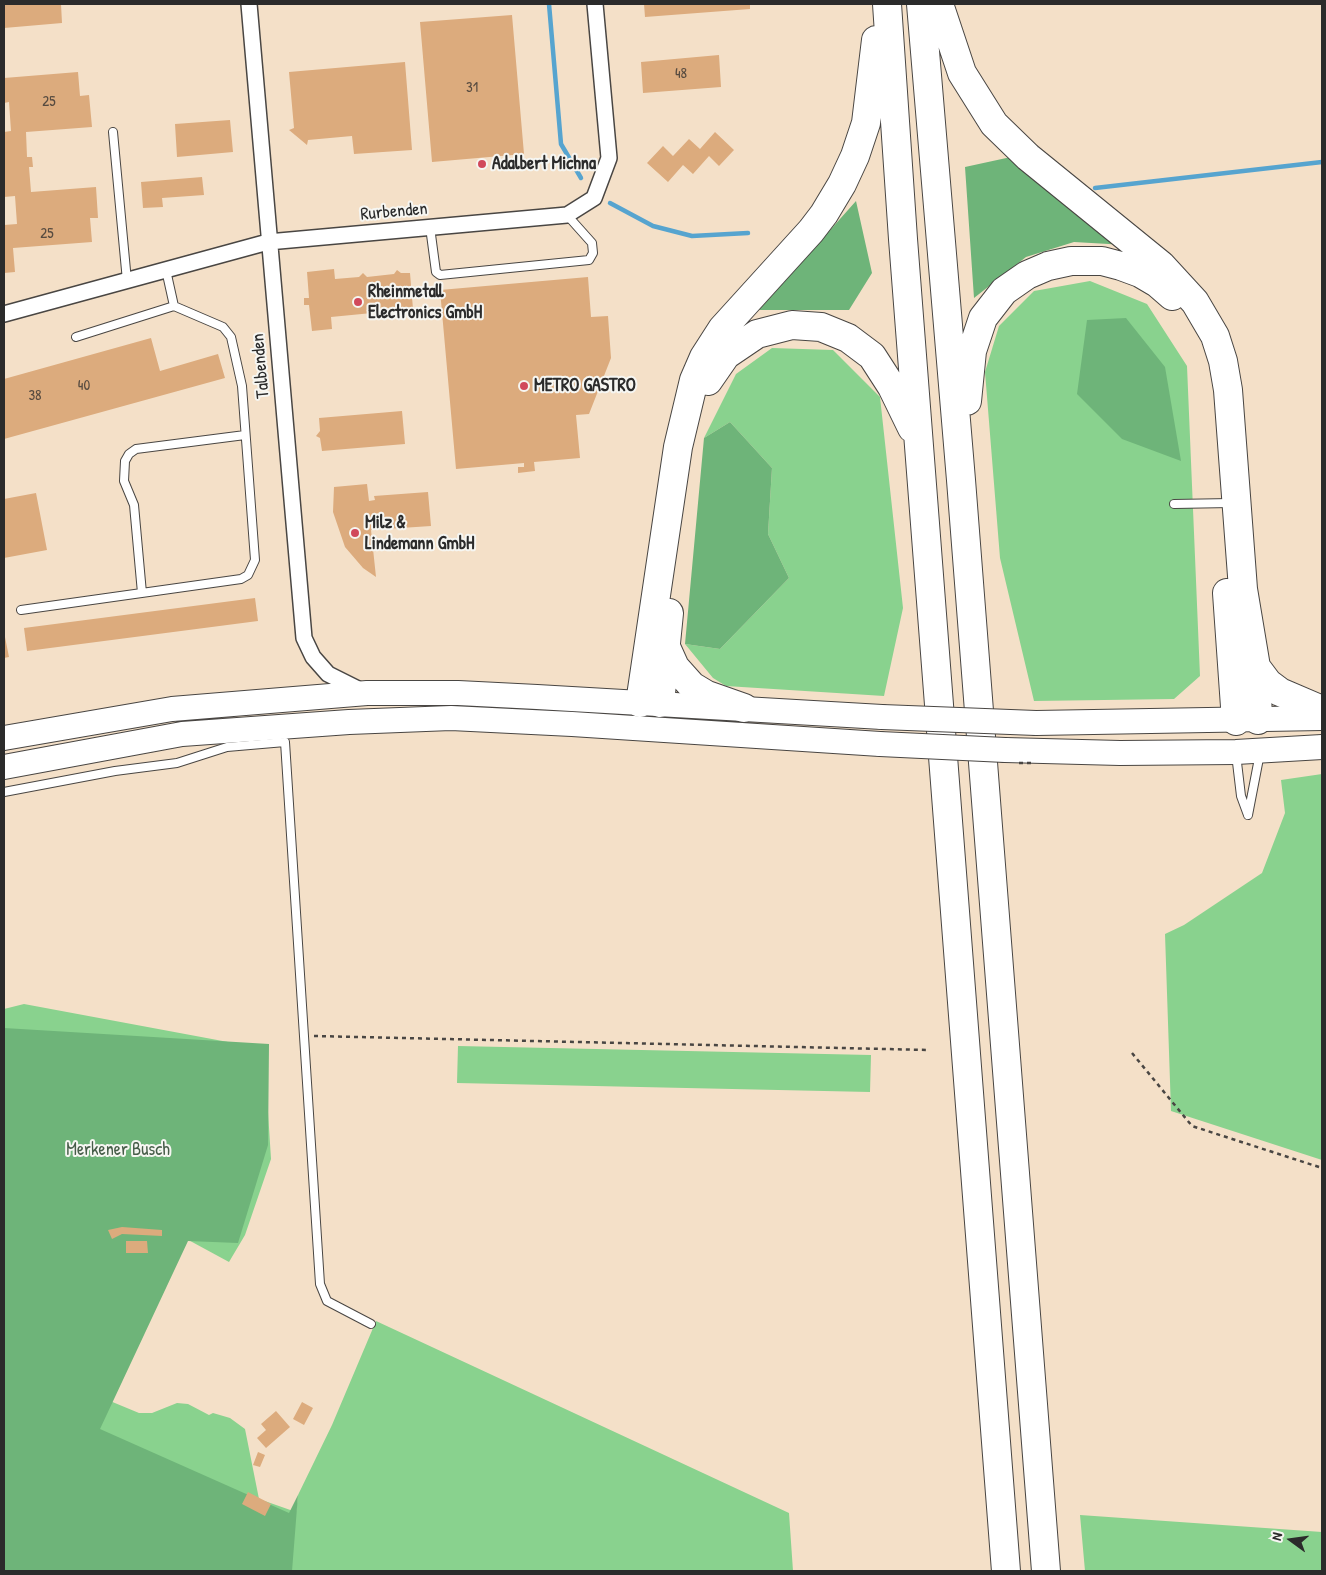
<!DOCTYPE html>
<html>
<head>
<meta charset="utf-8">
<style>
  body { margin:0 }
  #map { position:relative; width:1326px; height:1575px; overflow:hidden; background:#f4e0c8; font-family:"Patrick Hand",sans-serif }
  canvas { display:block }
  .frame { position:absolute; inset:0; border:5px solid #2b2b2b; pointer-events:none }
  .north { position:absolute; left:1266px; top:1515px; width:50px; height:50px; -webkit-text-stroke:4px #f6f6f2; paint-order:stroke; rotate:284deg; font-size:14px; font-weight:700; line-height:20px; text-align:center; color:#2b2b2b }
  .north::after { content:''; display:block; margin:auto; width:18px; height:22px; background:#2b2b2b; clip-path:polygon(50% 0,100% 100%,50% 72%,0 100%) }
</style>
</head>
<body>
<div id="map">
<canvas width="1326" height="1575"></canvas>
<div class="frame"></div>
<div class="north">N</div>
</div>
<script>
const c = document.querySelector('canvas').getContext('2d');
c.lineJoin = 'round';
function fill(path, color) { c.fillStyle = color; c.fill(path, 'evenodd'); }
const poly = rows => new Path2D(rows.map(r => 'M' + r).join(''));
function trace(path, color, width, dash) { c.strokeStyle = color; c.lineWidth = width; c.lineCap = dash ? 'butt' : 'round'; c.setLineDash(dash || []); c.stroke(path); }
function write(font, color, halo, rows, align = 'center') {
  c.font = font + ' "Patrick Hand",sans-serif'; c.lineWidth = 4; c.setLineDash([]); c.textBaseline = 'middle'; c.strokeStyle = halo; c.fillStyle = color; for (const [text, x, y, turn = 0] of rows) {
    c.save(); c.translate(x, y); c.rotate((+turn || 0) * Math.PI / 180); c.textAlign = isNaN(turn) ? turn : align; if (halo) c.strokeText(text, 0, 0); c.fillText(text, 0, 0); c.restore();
  }
}
const green = poly([
  [1090,281,1147,304,1187,366,1200,676,1174,699,1034,701,1000,558,985,372,999,326,1034,291],
  [772,348,833,350,880,397,903,608,884,696,726,686,713,678,685,644,720,649,789,578,768,534,772,468,730,422,704,438,736,374],
  [1322,774,1322,1160,1171,1111,1165,934,1184,925,1262,873,1285,813,1281,780],
  [24,1004,228,1042,265,1065,271,1159,245,1235,229,1262,170,1230,98,1396,139,1413,152,1413,177,1403,188,1404,209,1415,213,1413,230,1418,245,1429,259,1499,296,1512,298,1495,332,1425,376,1321,789,1513,793,1571,4,1571,4,1009],
  [458,1046,871,1055,870,1092,457,1083],
  [1080,1515,1322,1532,1322,1571,1085,1571]
]);
const forest = poly([
  [1011,157,1126,245,1074,242,1026,257,974,298,965,167],
  [856,201,872,273,849,310,759,310],
  [1126,318,1165,367,1181,461,1122,439,1077,394,1087,320],
  [730,422,772,468,768,534,789,578,720,649,685,644,704,438],
  [4,1028,269,1044,268,1145,238,1243,188,1241,100,1429,289,1513,298,1495,292,1571,4,1571]
]);
const stream = poly([
  [549,4,561,144,581,178],
  [1095,188,1322,162],
  [610,203,653,226,692,236,748,233]
]);
const building = poly([
  [4,4,61,4,62,23,4,28],
  [644,4,750,4,750,9,645,17],
  [512,15,524,154,432,162,420,22],
  [719,55,721,87,643,93,641,62],
  [405,62,412,150,354,154,352,136,308,140,307,145,289,130,294,128,289,72],
  [78,72,80,96,89,95,92,127,26,132,27,157,32,157,33,167,29,167,31,192,96,187,98,218,90,218,92,242,13,248,15,272,4,273,4,225,17,224,15,196,4,197,4,132,11,131,9,102,4,103,4,78],
  [230,120,233,152,177,157,175,124],
  [715,132,734,150,719,166,709,156,693,174,683,165,668,182,647,163,663,146,673,156,689,139,700,149],
  [202,177,204,195,162,198,163,207,143,208,141,182],
  [334,269,335,279,359,277,363,273,367,277,394,274,397,270,401,273,410,273,413,309,331,317,332,329,312,331,309,305,304,305,304,298,309,298,307,272],
  [588,277,591,317,608,316,611,358,589,414,576,415,580,458,534,462,535,471,518,473,518,467,524,467,524,463,456,469,440,290],
  [151,338,160,371,218,354,225,378,4,439,4,379],
  [402,411,405,444,322,451,320,438,316,436,320,431,319,418],
  [367,484,369,501,375,500,374,496,428,492,431,526,371,530,376,577,363,568,345,547,333,512,334,487],
  [36,493,47,550,4,558,4,499],
  [255,598,258,621,27,651,24,628],
  [4,632,9,657,4,658],
  [122,1227,162,1230,162,1236,122,1234,112,1239,108,1230],
  [126,1241,147,1241,148,1253,126,1253],
  [302,1402,313,1408,304,1425,293,1419],
  [276,1411,290,1427,266,1448,257,1438,266,1430,261,1424],
  [258,1452,265,1455,260,1467,253,1465],
  [248,1492,271,1504,265,1516,242,1504]
]);
const path = poly([
  [314,1036,929,1050],
  [1132,1053,1192,1126,1322,1168]
]);
const service = poly([
  [113,132,127,281],
  [430,227,436,272,440,275,589,260,593,253,592,243,567,215],
  [166,270,174,306],
  [1174,504,1231,503],
  [142,593,134,505,124,481,125,461,129,454,136,449,245,435],
  [21,610,241,579,248,575,255,560,242,386,231,337,223,327,174,306,76,337],
  [1236,754,1241,796,1248,815],
  [4,792,115,771,177,763,227,747,285,742,320,1284,327,1301,371,1324],
  [1248,815,1260,753]
]);
const minor = poly([
  [249,4,304,638,313,657,328,674,364,692],
  [4,314,268,242,567,215,594,198,609,158,595,4]
]);
const primary = poly([
  [1036,723,1322,718],
  [4,738,172,709,367,693,458,693,537,697,882,717],
  [1005,750,1120,753,1236,752,1322,747],
  [4,767,182,734,349,722,451,718,572,724,880,744]
]);
const motorway = poly([
  [887,4,903,239,1006,1571],
  [921,4,961,480,1046,1571],
  [939,4,962,73,994,124,1028,157,1161,265,1195,302,1215,336,1223,361,1228,390,1243,589,1256,667,1258,720],
  [708,381,726,355,757,334,792,325,821,327,848,338,872,356,892,387,912,428],
  [967,401,972,351,983,318,1004,291,1027,275,1048,266,1071,261,1102,261,1121,266,1140,273,1157,283,1172,296],
  [1227,593,1236,721],
  [666,647,675,667,692,686,707,695,744,708],
  [1256,667,1268,683,1280,692,1322,710],
  [640,703,678,447,694,380,704,357,722,329,811,231,824,214,842,184,855,156,866,123,876,40],
  [660,703,669,613]
]);
const pathBridge = poly([
  [1019,763,1034,763]
]);
const primaryBridge = poly([
  [882,717,1036,723],
  [880,744,1005,750]
]);
const markers = [
  [482,164,5,"#d1495b"],
  [358,302,5,"#d1495b"],
  [524,386,5,"#d1495b"],
  [355,533,5,"#d1495b"]
];
const numberNames = [
  ["48",681,74],
  ["31",472,88],
  ["25",49,102],
  ["25",47,234],
  ["40",84,386],
  ["38",35,396]
];
const poiNames = [
  ["Adalbert Michna",492,164],
  ["Rheinmetall",368,292],
  ["Electronics GmbH",368,313],
  ["METRO GASTRO",534,386],
  ["Milz &",365,523],
  ["Lindemann GmbH",365,544]
];
const streetNames = [
  ["Rurbenden",394,212,-5],
  ["Talbenden",261,366,-95]
];
const parkNames = [
  ["Merkener Busch",118,1150]
];
fill(green, '#89d28e');
fill(forest, '#6eb479');
trace(stream, '#56a4cf', 4.5);
fill(building, '#dcab7d');
trace(service, '#494643', 10);
trace(minor, '#494643', 18);
trace(primary, '#494643', 26);
trace(motorway, '#494643', 30);
trace(path, '#494643', 2.5, [4, 4]);
trace(service, '#fff', 8);
trace(minor, '#fff', 15);
trace(primary, '#fff', 24);
trace(motorway, '#fff', 28);
trace(primaryBridge, '#494643', 26, []);
trace(pathBridge, '#494643', 2.5, [4, 4]);
trace(primaryBridge, '#fff', 24);
for (const [x, y, r, color] of markers) { const dot = new Path2D(); dot.arc(x, y, r, 0, 2 * Math.PI); c.fillStyle = color; c.fill(dot); trace(dot, '#f6f6f2', 2); }
write('15px', '#574b40', null, numberNames);
write('bold 18px', '#2b2b2b', '#f6f6f2', poiNames, 'left');
write('18px', '#2b2b2b', '#f6f6f2', streetNames);
write('18px', '#475d49', '#f6f6f2', parkNames);
</script>
</body>
</html>
